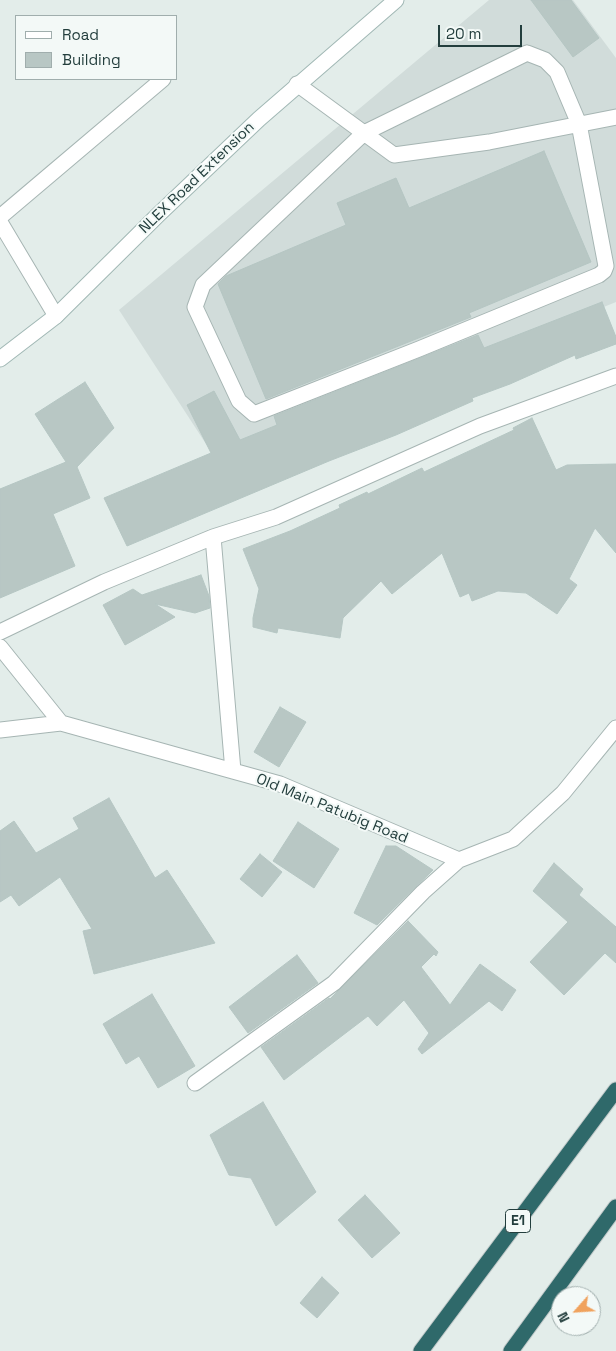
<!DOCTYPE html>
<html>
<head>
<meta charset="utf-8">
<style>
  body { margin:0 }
  #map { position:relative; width:616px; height:1351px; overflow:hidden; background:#e3edea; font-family:"Space Grotesk",sans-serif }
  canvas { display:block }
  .legend { position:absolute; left:15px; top:15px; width:162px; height:65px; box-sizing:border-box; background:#f3f9f7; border:1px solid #a0aead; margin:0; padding:6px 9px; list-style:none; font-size:15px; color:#233e3d }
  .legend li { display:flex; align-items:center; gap:10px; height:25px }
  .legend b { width:25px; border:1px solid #a0aead }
  .north { position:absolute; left:551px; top:1286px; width:50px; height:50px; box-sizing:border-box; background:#f3f9f7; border:1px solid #a0aead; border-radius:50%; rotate:244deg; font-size:14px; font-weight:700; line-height:20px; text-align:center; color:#233e3d }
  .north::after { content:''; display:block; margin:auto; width:18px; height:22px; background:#f0a25d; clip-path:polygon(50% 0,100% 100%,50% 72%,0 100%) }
  .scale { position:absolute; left:438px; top:25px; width:84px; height:22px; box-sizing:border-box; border:2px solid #233e3d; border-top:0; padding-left:6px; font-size:15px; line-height:18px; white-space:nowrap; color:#233e3d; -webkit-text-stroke:4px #f3f9f7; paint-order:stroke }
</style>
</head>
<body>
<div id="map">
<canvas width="616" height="1351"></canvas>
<ul class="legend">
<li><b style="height:6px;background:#fff"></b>Road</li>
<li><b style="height:14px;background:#b8c7c4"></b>Building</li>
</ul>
<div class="north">N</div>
<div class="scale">20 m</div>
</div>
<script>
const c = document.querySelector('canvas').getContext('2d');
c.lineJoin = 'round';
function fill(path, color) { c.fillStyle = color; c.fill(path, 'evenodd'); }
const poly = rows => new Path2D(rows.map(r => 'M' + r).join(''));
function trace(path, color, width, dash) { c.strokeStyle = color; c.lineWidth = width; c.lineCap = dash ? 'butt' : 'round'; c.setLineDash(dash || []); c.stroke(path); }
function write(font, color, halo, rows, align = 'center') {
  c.font = font + ' "Space Grotesk",sans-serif'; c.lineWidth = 4; c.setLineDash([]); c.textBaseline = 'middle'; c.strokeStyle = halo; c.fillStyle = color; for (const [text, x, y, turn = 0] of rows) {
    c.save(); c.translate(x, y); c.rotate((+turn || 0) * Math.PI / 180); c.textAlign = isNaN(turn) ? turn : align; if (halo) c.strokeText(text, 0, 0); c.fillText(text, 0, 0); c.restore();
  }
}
const built = poly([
  [489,0,573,0,616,58,616,302,219,464,119,310]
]);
const building = poly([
  [531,0,571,0,599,38,573,57,531,0],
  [544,151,591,262,469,313,471,317,266,399,218,284,226,276,346,225,337,203,396,178,409,208,544,151],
  [602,302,616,337,616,344,576,359,575,355,510,384,472,398,473,401,396,435,329,461,127,546,104,498,211,453,187,405,214,391,240,440,277,425,274,416,478,335,484,348,602,302],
  [85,382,114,428,77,467,90,498,53,514,75,566,0,598,0,489,66,462,35,414,85,382],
  [532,418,556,470,567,465,616,464,616,553,595,528,569,579,577,585,557,614,526,593,498,591,472,601,469,593,460,597,442,553,392,594,381,581,343,618,340,638,278,628,277,633,253,627,253,618,259,589,243,549,290,531,340,508,339,505,367,492,368,494,422,468,424,472,514,430,513,428,532,418],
  [201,575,209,596,210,608,195,613,155,604,175,617,125,645,103,605,133,589,142,595,201,575],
  [280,707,306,722,279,767,254,752,280,707],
  [109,798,155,878,167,870,215,943,94,974,83,931,92,929,60,877,19,906,11,895,0,902,0,831,14,821,36,853,79,829,73,818,109,798],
  [298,822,339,849,314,888,273,861,298,822],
  [386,846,396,846,433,870,377,925,354,913,386,846],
  [260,854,282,872,262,897,240,879,260,854],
  [554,863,583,889,579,895,616,927,616,963,605,953,564,995,530,962,568,922,533,891,554,863],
  [408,921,438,952,436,956,434,954,421,967,450,1005,480,964,516,990,502,1011,489,1001,422,1054,418,1049,429,1033,404,1000,377,1026,368,1016,284,1080,261,1047,329,998,330,999,408,921],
  [297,955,318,983,248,1033,229,1007,297,955],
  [152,994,195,1066,158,1088,139,1056,126,1064,103,1024,152,994],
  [263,1102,316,1192,276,1226,251,1178,229,1175,210,1135,263,1102],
  [365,1195,400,1233,372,1258,338,1220,365,1195],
  [322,1277,339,1293,317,1318,300,1303,322,1277]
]);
const lane = poly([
  [527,53,545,60,557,72,579,124,606,266,604,271,599,275,419,349,254,414,239,401,195,307,203,285,364,133,527,53],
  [297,84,394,155,489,142,616,117],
  [0,217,163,79]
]);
const street = poly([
  [0,222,56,316],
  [213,537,233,771],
  [0,632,104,582,213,537,276,517,480,426,616,376],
  [0,647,61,723],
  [0,730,61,723,233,771,280,784,459,860,513,839,563,793,616,728],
  [195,1083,334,983,423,892,459,860]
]);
const secondary = poly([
  [0,359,56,316,159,214,259,119,396,0]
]);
const highway = poly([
  [421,1351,616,1090],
  [511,1351,616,1207]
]);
const shields = [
  [518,1221,25]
];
const shieldNames = [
  ["E1",518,1221]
];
const streetNames = [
  ["NLEX Road Extension",197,178,-44],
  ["Old Main Patubig Road",332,809,22]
];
fill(built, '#d1dcda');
fill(building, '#b8c7c4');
trace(building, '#b5c6c3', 1);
trace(lane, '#a6b5b3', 17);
trace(street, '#a6b5b3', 17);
trace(secondary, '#a1b8b5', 17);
trace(highway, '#c1c9c9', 17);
trace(lane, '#fff', 15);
trace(street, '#fff', 15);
trace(secondary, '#fff', 15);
trace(highway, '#2f696a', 15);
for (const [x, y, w] of shields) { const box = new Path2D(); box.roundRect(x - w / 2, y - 11.5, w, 23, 4); c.fillStyle = '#f3f9f7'; c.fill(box); trace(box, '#233e3d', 1); }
write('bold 14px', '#233e3d', null, shieldNames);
write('15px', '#233e3d', '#f3f9f7', streetNames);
</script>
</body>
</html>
